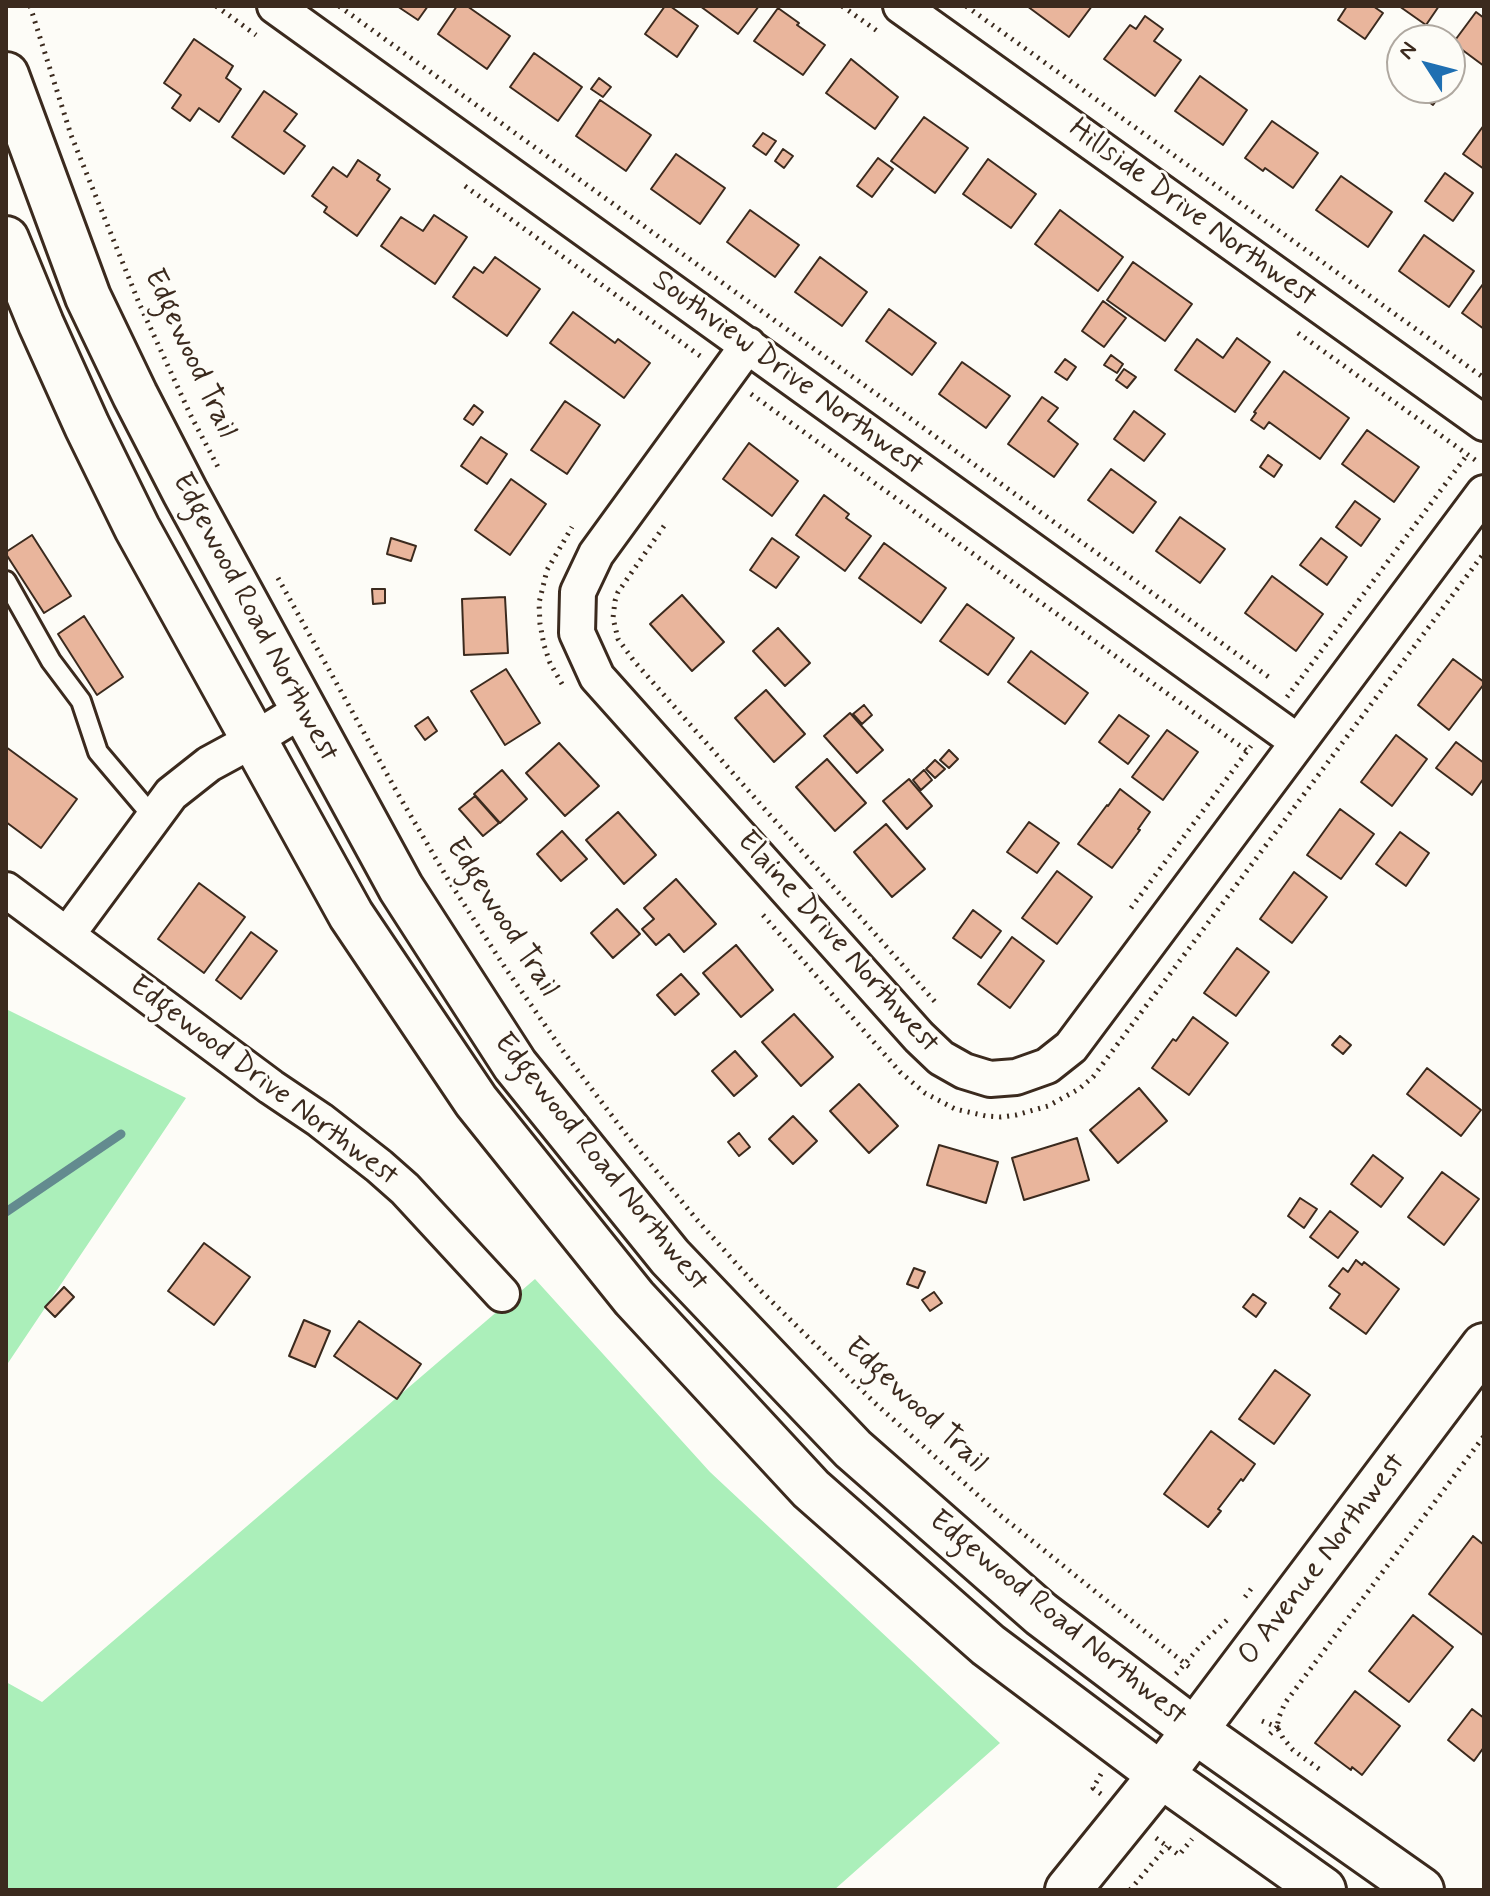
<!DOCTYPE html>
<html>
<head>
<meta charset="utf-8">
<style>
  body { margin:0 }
  #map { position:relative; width:1490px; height:1896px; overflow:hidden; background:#fdfcf7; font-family:Mynerve,sans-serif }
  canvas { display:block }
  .frame { position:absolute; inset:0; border:8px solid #3b2a1e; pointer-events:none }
  .north { position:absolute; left:1386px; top:24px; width:80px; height:80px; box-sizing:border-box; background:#fdfcf7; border:2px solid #afa8a0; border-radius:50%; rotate:306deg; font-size:22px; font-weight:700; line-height:32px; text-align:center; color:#3b2a1e }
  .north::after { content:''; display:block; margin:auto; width:28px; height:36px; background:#1f6fb2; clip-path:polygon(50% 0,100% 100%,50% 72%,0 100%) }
</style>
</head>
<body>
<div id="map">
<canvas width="1490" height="1896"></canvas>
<div class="frame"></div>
<div class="north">N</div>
</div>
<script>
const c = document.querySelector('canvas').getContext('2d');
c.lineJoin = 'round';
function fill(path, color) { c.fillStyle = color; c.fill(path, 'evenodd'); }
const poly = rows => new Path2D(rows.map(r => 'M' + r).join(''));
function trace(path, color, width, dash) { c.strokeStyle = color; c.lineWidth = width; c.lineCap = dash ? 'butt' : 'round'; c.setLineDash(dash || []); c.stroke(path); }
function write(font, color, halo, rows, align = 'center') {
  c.font = font + ' Mynerve,sans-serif'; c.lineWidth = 6; c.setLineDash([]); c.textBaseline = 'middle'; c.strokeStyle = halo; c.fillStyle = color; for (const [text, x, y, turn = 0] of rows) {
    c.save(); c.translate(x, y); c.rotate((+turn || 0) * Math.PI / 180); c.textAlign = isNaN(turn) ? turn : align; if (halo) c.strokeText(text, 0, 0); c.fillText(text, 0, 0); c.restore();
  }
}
const green = poly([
  [6,1009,186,1098,6,1366],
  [535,1279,710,1472,1000,1743,834,1890,6,1890,6,1682,42,1702]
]);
const stream = poly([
  [6,1212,121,1134]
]);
const building = poly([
  [397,6,428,6,418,20,397,6],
  [457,6,467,6,510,36,487,69,438,34,457,6],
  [665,6,670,6,698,26,677,57,645,34,665,6],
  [700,6,759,6,738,34,700,6],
  [1027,6,1092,6,1069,37,1027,6],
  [1347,6,1373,6,1383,13,1365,39,1338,20,1347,6],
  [1399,6,1439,6,1426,25,1399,6],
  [778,8,799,23,797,25,825,45,803,75,754,41,778,8],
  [1476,12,1484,18,1484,66,1453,43,1476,12],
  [1145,16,1163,29,1154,41,1181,60,1155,96,1104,59,1130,25,1136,29,1145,16],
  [194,39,233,66,226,78,241,89,219,122,199,108,190,121,172,108,181,95,164,83,194,39],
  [534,53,582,87,558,121,510,87,534,53],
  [851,59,898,97,875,129,826,93,851,59],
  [1200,76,1247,110,1223,145,1175,111,1200,76],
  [599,78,611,87,603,97,591,89,599,78],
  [1410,88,1445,88,1433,105,1410,88],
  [264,91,297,114,284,131,305,146,284,174,232,137,264,91],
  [600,100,651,135,626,171,576,136,600,100],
  [924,117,968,148,935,193,891,161,924,117],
  [1272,121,1318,153,1293,188,1265,168,1263,171,1245,158,1272,121],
  [1484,125,1484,169,1463,154,1484,125],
  [763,133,776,141,766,155,753,146,763,133],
  [783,149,793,156,784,168,775,161,783,149],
  [676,154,725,188,700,224,651,189,676,154],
  [878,158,893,169,872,197,857,186,878,158],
  [988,159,1036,194,1011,228,963,194,988,159],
  [358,160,380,175,377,180,390,189,357,236,324,212,327,207,312,196,333,167,347,177,358,160],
  [1445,173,1473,193,1453,221,1425,201,1445,173],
  [1341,176,1392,212,1368,247,1316,210,1341,176],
  [750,210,799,245,775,277,727,242,750,210],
  [1060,210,1123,257,1098,291,1035,244,1060,210],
  [434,215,467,237,435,284,381,246,401,217,423,231,434,215],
  [1424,235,1474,271,1449,307,1399,271,1424,235],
  [495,257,540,289,507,336,453,297,474,267,483,273,495,257],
  [820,257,867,292,842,326,795,292,820,257],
  [1133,262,1192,304,1165,341,1107,300,1133,262],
  [1483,284,1484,284,1484,329,1462,313,1483,284],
  [1103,301,1126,318,1104,347,1082,331,1103,301],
  [889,309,936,343,912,375,866,341,889,309],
  [573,312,615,343,618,339,650,363,624,398,550,343,573,312],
  [1237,338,1270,362,1235,412,1175,370,1197,339,1223,358,1237,338],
  [1111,355,1123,364,1117,373,1104,365,1111,355],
  [1065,359,1076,367,1067,380,1055,372,1065,359],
  [962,362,1010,396,986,428,939,394,962,362],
  [1124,369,1136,377,1127,388,1116,380,1124,369],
  [1284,371,1349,418,1320,459,1269,422,1264,429,1251,420,1256,413,1254,412,1284,371],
  [1042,397,1058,408,1048,421,1078,444,1054,477,1008,444,1042,397],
  [565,401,600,425,567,474,531,450,565,401],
  [474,405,483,412,473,425,464,419,474,405],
  [1134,411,1165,434,1144,461,1114,439,1134,411],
  [1367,430,1419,467,1394,502,1342,464,1367,430],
  [481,437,507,454,487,484,461,466,481,437],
  [749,443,798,481,772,516,723,479,749,443],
  [1268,455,1282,465,1274,477,1260,467,1268,455],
  [1111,469,1156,502,1133,533,1088,500,1111,469],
  [511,479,546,504,510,555,475,530,511,479],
  [824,495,849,514,846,518,871,536,845,571,796,535,824,495],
  [1355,501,1380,519,1361,546,1336,527,1355,501],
  [1180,517,1225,549,1200,583,1156,551,1180,517],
  [32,535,71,596,44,613,6,554,6,552,32,535],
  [391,538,416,546,411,561,387,554,391,538],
  [772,538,799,557,776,588,750,570,772,538],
  [1321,538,1347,557,1327,585,1300,565,1321,538],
  [884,543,946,588,921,623,859,578,884,543],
  [1272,576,1323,614,1296,651,1245,613,1272,576],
  [372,589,385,589,385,603,373,604,372,589],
  [682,595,724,642,692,671,650,624,682,595],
  [505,597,508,653,464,655,462,599,505,597],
  [967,604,1014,638,988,675,940,641,967,604],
  [84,616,123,677,97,695,58,634,84,616],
  [778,628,810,663,785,686,753,651,778,628],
  [1031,651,1088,693,1065,724,1008,682,1031,651],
  [1453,659,1484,682,1484,684,1449,730,1418,705,1453,659],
  [506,669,540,723,505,745,471,691,506,669],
  [766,690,805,734,774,762,735,718,766,690],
  [864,705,872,715,862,724,853,714,864,705],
  [850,713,883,750,857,773,824,736,850,713],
  [1119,715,1149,736,1128,764,1099,742,1119,715],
  [428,717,437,731,425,740,415,726,428,717],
  [1167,730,1198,752,1163,800,1132,777,1167,730],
  [1396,735,1427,759,1392,806,1361,782,1396,735],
  [1456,742,1484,763,1484,778,1472,795,1436,768,1456,742],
  [559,743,599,786,565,816,526,773,559,743],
  [6,747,77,799,41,848,6,822,6,747],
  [949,750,958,759,949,768,940,760,949,750],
  [827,759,866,803,835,831,796,787,827,759],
  [935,760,945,769,935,778,926,769,935,760],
  [502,770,527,799,500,823,474,794,502,770],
  [924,770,932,780,921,790,913,780,924,770],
  [909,779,932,806,907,829,883,801,909,779],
  [1120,789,1150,812,1138,829,1140,830,1112,868,1078,844,1107,805,1108,806,1120,789],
  [475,796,499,823,483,836,459,809,475,796],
  [1340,809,1374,834,1341,879,1307,855,1340,809],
  [618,812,656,855,624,884,586,840,618,812],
  [1029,822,1059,843,1037,873,1007,852,1029,822],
  [886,824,925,869,892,897,854,852,886,824],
  [562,831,587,859,561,881,537,854,562,831],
  [1400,832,1429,853,1406,886,1376,864,1400,832],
  [1057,871,1092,897,1057,944,1022,918,1057,871],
  [1294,872,1327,897,1292,943,1260,919,1294,872],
  [676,879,716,924,684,952,669,934,656,945,642,929,654,919,644,908,676,879],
  [199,883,245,917,204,973,158,939,199,883],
  [617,909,640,934,613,958,591,933,617,909],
  [973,910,1001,931,981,958,953,938,973,910],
  [251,932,277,951,241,999,216,980,251,932],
  [1012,937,1044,961,1010,1008,978,984,1012,937],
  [736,945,773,990,741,1017,703,973,736,945],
  [1237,948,1269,972,1236,1016,1204,993,1237,948],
  [681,974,699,994,675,1015,657,995,681,974],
  [794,1014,833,1057,801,1086,762,1042,794,1014],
  [1193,1017,1228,1043,1189,1095,1152,1068,1173,1039,1176,1041,1193,1017],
  [1340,1036,1351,1045,1343,1054,1332,1045,1340,1036],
  [735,1051,757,1076,734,1096,712,1071,735,1051],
  [1427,1068,1481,1110,1461,1136,1407,1094,1427,1068],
  [859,1084,898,1126,869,1153,830,1111,859,1084],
  [1139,1088,1167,1121,1118,1163,1090,1130,1139,1088],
  [793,1116,817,1141,793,1164,769,1139,793,1116],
  [739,1133,750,1147,739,1156,728,1142,739,1133],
  [1077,1138,1089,1180,1024,1200,1012,1158,1077,1138],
  [939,1145,998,1162,986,1203,927,1185,939,1145],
  [1373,1155,1403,1178,1381,1207,1351,1184,1373,1155],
  [1442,1172,1479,1199,1444,1245,1408,1217,1442,1172],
  [1300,1198,1317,1209,1304,1228,1288,1216,1300,1198],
  [1330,1211,1358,1232,1338,1258,1310,1237,1330,1211],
  [204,1243,250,1277,214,1325,168,1291,204,1243],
  [1356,1260,1362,1265,1364,1262,1399,1289,1366,1334,1330,1308,1340,1294,1329,1286,1343,1268,1348,1272,1356,1260],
  [914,1268,925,1272,918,1288,907,1284,914,1268],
  [64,1287,74,1297,55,1317,45,1307,64,1287],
  [934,1292,942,1303,930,1311,922,1300,934,1292],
  [1253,1294,1266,1303,1256,1317,1243,1307,1253,1294],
  [304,1320,330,1331,315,1367,289,1356,304,1320],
  [359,1321,421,1364,397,1399,334,1356,359,1321],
  [1275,1370,1310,1395,1274,1444,1239,1419,1275,1370],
  [1211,1431,1255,1464,1243,1481,1241,1479,1218,1509,1221,1511,1208,1527,1164,1494,1211,1431],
  [1473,1536,1484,1545,1484,1636,1429,1594,1473,1536],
  [1413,1615,1453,1647,1409,1702,1369,1671,1413,1615],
  [1355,1691,1400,1726,1362,1775,1352,1767,1351,1770,1315,1743,1355,1691],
  [1472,1709,1484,1718,1484,1747,1474,1761,1448,1740,1472,1709]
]);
const path = poly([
  [30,6,71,135,139,303,191,416,218,467],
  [216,6,256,35],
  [339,6,1270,678],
  [842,6,880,33],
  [966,6,1484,378],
  [465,186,703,358],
  [1298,333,1478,462],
  [751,394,1250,753],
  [664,526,618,592,615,601,613,618,618,639,634,661,936,1003],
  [278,578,398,794,449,881,504,966,563,1051,628,1137,698,1221,760,1290,876,1404,1000,1515,1193,1670],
  [562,684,550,663,544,645,540,624,539,603,547,570,572,527],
  [1287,697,1467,455],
  [1131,908,1251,746],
  [763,915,900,1072,925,1093,955,1109,986,1116,1001,1117,1016,1115,1048,1106,1079,1089,1093,1077,1484,553],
  [1245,1597,1254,1585],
  [1176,1674,1202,1644,1229,1618],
  [1262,1721,1277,1727,1267,1737],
  [1319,1769,1293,1750,1283,1738,1277,1727,1279,1717,1285,1703,1484,1436],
  [1101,1774,1093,1788,1101,1794],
  [1156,1838,1179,1855,1192,1839],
  [1130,1890,1167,1846]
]);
const lane = poly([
  [6,581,51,661,81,701,98,752,154,818]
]);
const street = poly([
  [275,6,1298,742],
  [901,6,1484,423],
  [748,345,596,554,578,592,577,633,597,677,919,1037,941,1058,964,1071,990,1079,1016,1077,1047,1066,1071,1047,1484,493],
  [6,890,271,1087,320,1120,379,1166,405,1189,502,1294],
  [67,935,171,794,209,764,255,739,302,710]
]);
const secondary = poly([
  [1068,1890,1161,1775,1484,1346]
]);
const primary = poly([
  [6,75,88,297,135,395,185,492,401,888,515,1065,670,1257,853,1449,1041,1614,1194,1730,1421,1890],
  [6,239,41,324,87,426,137,528,351,915,476,1101,634,1298,811,1489,988,1645,1161,1775,1323,1890]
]);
const streetNames = [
  ["Hillside Drive Northwest",1192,214,36],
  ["Edgewood Trail",189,354,65],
  ["Southview Drive Northwest",787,374,36],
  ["Edgewood Road Northwest",254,618,62],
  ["Edgewood Trail",501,918,57],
  ["Elaine Drive Northwest",837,943,48],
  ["Edgewood Drive Northwest",263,1082,37],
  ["Edgewood Road Northwest",600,1163,51],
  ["Edgewood Trail",915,1406,43],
  ["O Avenue Northwest",1323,1560,-53],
  ["Edgewood Road Northwest",1057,1619,39]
];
fill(green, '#abefba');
trace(stream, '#638b8f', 9);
fill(building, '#e9b59c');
trace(building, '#3b2a1e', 2);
trace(lane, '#3b2a1e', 24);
trace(street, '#3b2a1e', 40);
trace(secondary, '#3b2a1e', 50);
trace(primary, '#3b2a1e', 50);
trace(path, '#3b2a1e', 5, [2, 6]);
trace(lane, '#fdfcf7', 18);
trace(street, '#fdfcf7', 34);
trace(secondary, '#fdfcf7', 44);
trace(primary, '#fdfcf7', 44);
write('30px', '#3b2a1e', '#fdfcf7', streetNames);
</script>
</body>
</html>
